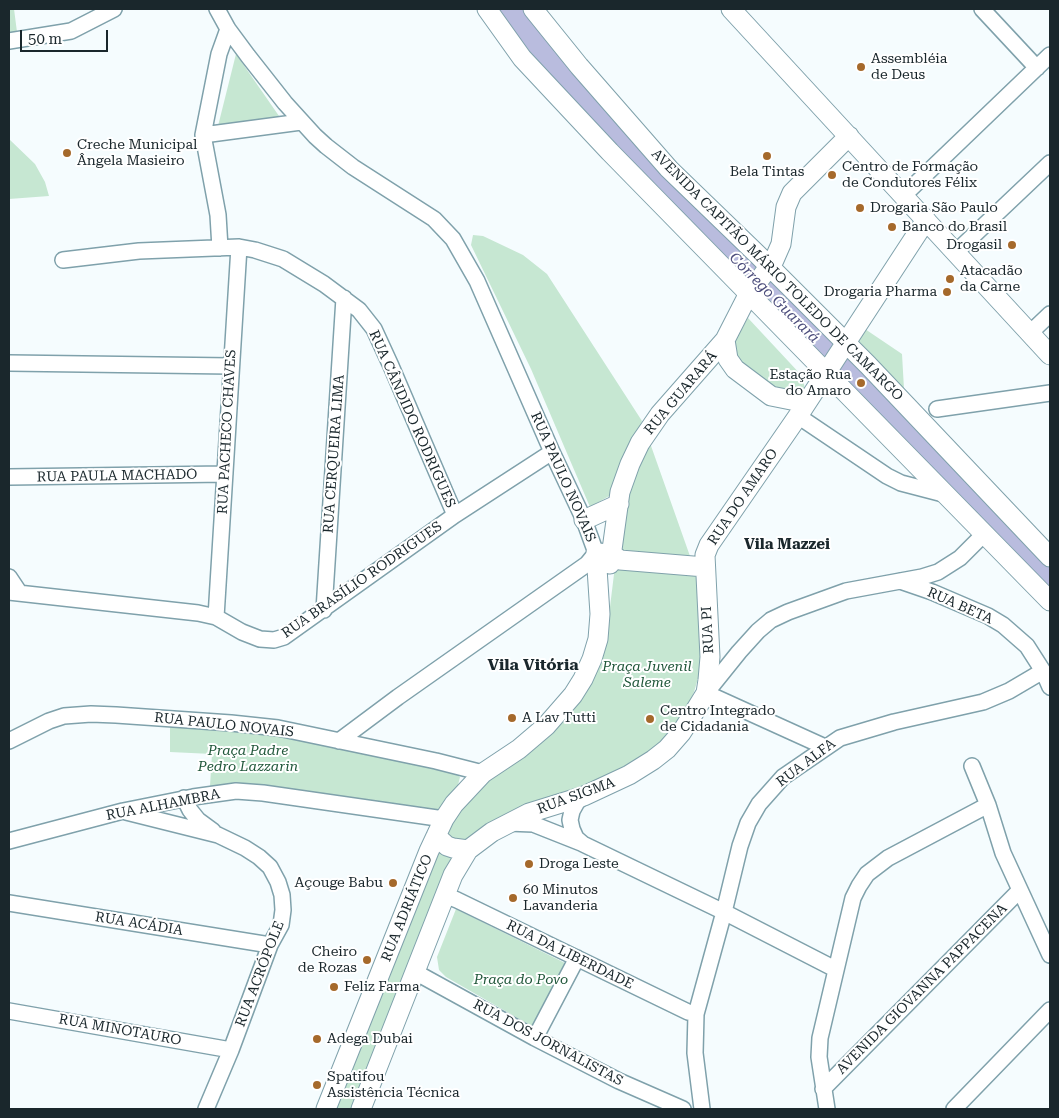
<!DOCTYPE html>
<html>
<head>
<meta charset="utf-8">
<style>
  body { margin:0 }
  #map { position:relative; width:1059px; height:1118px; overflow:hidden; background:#f5fcfe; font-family:"Roboto Serif",serif }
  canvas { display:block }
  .frame { position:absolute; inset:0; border:10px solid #1a272c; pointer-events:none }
  .scale { position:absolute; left:20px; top:30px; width:88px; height:22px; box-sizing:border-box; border:2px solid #1a272c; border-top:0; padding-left:6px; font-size:15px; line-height:18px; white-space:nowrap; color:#1a272c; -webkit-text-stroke:4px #fff; paint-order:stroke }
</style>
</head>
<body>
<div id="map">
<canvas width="1059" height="1118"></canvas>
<div class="frame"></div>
<div class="scale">50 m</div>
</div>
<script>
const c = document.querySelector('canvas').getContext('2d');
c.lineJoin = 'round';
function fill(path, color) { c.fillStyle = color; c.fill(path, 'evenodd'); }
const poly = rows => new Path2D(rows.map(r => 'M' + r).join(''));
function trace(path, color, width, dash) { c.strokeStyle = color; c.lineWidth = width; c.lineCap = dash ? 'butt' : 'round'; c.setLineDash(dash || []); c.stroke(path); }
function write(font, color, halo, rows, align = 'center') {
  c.font = font + ' "Roboto Serif",serif'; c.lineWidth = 4; c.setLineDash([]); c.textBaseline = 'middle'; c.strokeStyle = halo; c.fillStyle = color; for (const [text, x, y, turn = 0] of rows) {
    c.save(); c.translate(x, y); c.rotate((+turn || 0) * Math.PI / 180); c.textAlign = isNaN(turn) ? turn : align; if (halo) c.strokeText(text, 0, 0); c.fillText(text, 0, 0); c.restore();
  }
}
const green = poly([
  [9,9,14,9,17,32,9,32],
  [236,54,279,116,217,130],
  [9,139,35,164,45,182,49,196,9,199],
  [473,235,483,236,523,255,547,274,642,421,611,495,590,507,531,369,471,245],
  [748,318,803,377,805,391,790,398,740,372,731,348],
  [862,327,902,354,904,389,860,345,858,341],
  [650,443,691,559,616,552,631,483],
  [615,566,698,573,702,655,701,668,694,692,683,716,662,743,625,769,466,840,452,839,446,833,447,823,485,782,539,743,609,615],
  [170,727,212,728,306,738,455,773,460,777,457,789,439,811,234,786,210,786,212,754,170,752],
  [438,848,457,856,355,1109,332,1109],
  [456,909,569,965,535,1028,446,977,439,970,437,957]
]);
const river = poly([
  [509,9,546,55,626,148,867,390,893,420,1050,578]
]);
const minor = poly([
  [217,9,228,29,248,56,285,103,315,136,326,146,353,167,434,219,453,239,477,281,552,452,584,520,596,553,587,564,398,697,339,741],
  [982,9,1037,68],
  [9,41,71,31,114,9],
  [203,135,301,122],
  [903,196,1050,55],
  [220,248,218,215,203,135,219,54,228,29],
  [955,253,1050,163],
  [63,260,139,251,239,247,255,250,283,259,324,284,359,310,374,329,391,366,455,515],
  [1030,333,1050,314],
  [9,363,231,366],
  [937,409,1050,393],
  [798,416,887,476,901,483,947,495],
  [9,477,225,474],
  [9,577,19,592],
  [900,581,932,592,988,616,1003,625,1027,646,1043,671,1050,687],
  [9,592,198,613,216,617,242,632,260,639,274,640,284,637,455,515,552,452],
  [324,610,344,298],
  [216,617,239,247],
  [9,741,49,721,64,716,91,714,116,715,231,723,278,728,436,761,483,773],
  [825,747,706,693,739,652,758,631,771,620,788,612,846,591,922,577,938,572,960,558,984,534],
  [972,766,988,805,1003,853,1050,955],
  [584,796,577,802,572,811,570,820,572,829,576,838,583,844,724,912,835,969],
  [184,798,190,810,198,820,213,831],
  [126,812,218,835,245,848,259,857,270,867,278,882,282,895,283,910,281,925,270,945,231,1050,206,1109],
  [508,823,533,824,581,843],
  [9,841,123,811,193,797,236,791,263,793,444,819],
  [445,895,457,900,688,1012,696,1014],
  [9,903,270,945],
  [415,972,535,1038,619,1081,683,1109],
  [9,1011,231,1050],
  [535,1038,577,958],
  [823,1089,1020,890],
  [702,1109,695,1053,696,1014,724,912,740,846,748,823,759,804,783,777,840,738,894,722,983,702,1009,691,1043,671],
  [827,1109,819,1057,820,1038,853,898,859,886,867,874,888,858,988,805],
  [954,1109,1050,1010]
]);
const major = poly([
  [487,9,522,58,610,152,1050,601],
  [533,9,579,66,669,169,758,255,868,365,1050,557],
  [731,9,1050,355],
  [725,340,728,359,735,369,771,396,796,401,809,399],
  [584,520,619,504],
  [610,564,620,492,630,464,640,443,660,414,725,340,748,295,774,260,781,244,786,207,792,193,849,136],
  [436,836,447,846,453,848,468,850],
  [326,1109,429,851,444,819,454,804,483,773,519,749,546,726,573,695,583,679,592,659,598,639,600,614,596,553,612,554,620,560,705,567],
  [361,1109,453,875,468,850,492,832,529,813,584,796,629,775,653,760,667,749,681,733,690,719,706,693,708,680,710,657,705,555,709,545,798,416,926,220]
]);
const markers = [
  [861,67,5,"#a5692b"],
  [67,153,5,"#a5692b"],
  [767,156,5,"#a5692b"],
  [832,175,5,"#a5692b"],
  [860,208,5,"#a5692b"],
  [892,227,5,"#a5692b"],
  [1012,245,5,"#a5692b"],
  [950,279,5,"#a5692b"],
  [947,292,5,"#a5692b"],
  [861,383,5,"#a5692b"],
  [512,718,5,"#a5692b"],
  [650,719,5,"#a5692b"],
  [529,864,5,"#a5692b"],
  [393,883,5,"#a5692b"],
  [513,898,5,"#a5692b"],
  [367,960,5,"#a5692b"],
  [334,987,5,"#a5692b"],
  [317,1039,5,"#a5692b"],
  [317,1085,5,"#a5692b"]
];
const poiNames = [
  ["Assembléia",871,59],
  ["de Deus",871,75],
  ["Creche Municipal",77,145],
  ["Ângela Masieiro",77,161],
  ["Centro de Formação",842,167],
  ["de Condutores Félix",842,183],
  ["Bela Tintas",767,172,"center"],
  ["Drogaria São Paulo",870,208],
  ["Banco do Brasil",902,227],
  ["Drogasil",1002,245,"right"],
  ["Atacadão",960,271],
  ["da Carne",960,287],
  ["Drogaria Pharma",937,292,"right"],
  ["Estação Rua",851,375,"right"],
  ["do Amaro",851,391,"right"],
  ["Centro Integrado",660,711],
  ["de Cidadania",660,727],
  ["A Lav Tutti",522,718],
  ["Droga Leste",539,864],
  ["Açouge Babu",383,883,"right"],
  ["60 Minutos",523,890],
  ["Lavanderia",523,906],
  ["Cheiro",357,952,"right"],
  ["de Rozas",357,968,"right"],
  ["Feliz Farma",344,987],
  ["Adega Dubai",327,1039],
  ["Spatifou",327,1077],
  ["Assistência Técnica",327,1093]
];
const streetNames = [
  ["AVENIDA CAPITÃO MÁRIO TOLEDO DE CAMARGO",777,275,45],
  ["RUA GUARARÁ",681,393,-50],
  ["RUA CÂNDIDO RODRIGUES",412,419,66],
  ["RUA PACHECO CHAVES",227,432,-87],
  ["RUA CERQUEIRA LIMA",334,454,-86],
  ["RUA PAULA MACHADO",117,476,-1],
  ["RUA PAULO NOVAIS",563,477,66],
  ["RUA DO AMARO",743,497,-56],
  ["RUA BRASÍLIO RODRIGUES",362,580,-35],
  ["RUA BETA",960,606,24],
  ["RUA PI",708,630,-93],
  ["RUA PAULO NOVAIS",224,725,6],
  ["RUA ALFA",806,763,-37],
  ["RUA SIGMA",576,796,-20],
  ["RUA ALHAMBRA",163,805,-11],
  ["RUA ADRIÁTICO",407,908,-68],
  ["RUA ACÁDIA",139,924,9],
  ["RUA DA LIBERDADE",570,955,26],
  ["RUA ACRÓPOLE",260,974,-69],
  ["AVENIDA GIOVANNA PAPPACENA",922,989,-45],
  ["RUA MINOTAURO",120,1030,10],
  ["RUA DOS JORNALISTAS",548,1043,28]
];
const parkNames = [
  ["Praça Juvenil",647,667],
  ["Saleme",647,683],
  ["Praça Padre",248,751],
  ["Pedro Lazzarin",248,767],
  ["Praça do Povo",521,980]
];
const waterNames = [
  ["Córrego Guarará",774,298,45]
];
const neighbourhoodNames = [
  ["Vila Mazzei",787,545]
];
const quarterNames = [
  ["Vila Vitória",533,665]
];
fill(green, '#c6e7d2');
trace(river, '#b9bcde', 21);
trace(minor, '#7fa1ab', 18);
trace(major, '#7fa1ab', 21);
trace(minor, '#fff', 15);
trace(major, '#fff', 19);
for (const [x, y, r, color] of markers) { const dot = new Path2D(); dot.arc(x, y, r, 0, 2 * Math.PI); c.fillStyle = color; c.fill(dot); trace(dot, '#fff', 2); }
write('14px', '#1a272c', '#fff', poiNames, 'left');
write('14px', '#1a272c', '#fff', streetNames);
write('italic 14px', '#1f5639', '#fff', parkNames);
write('italic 15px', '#4b4c7b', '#fff', waterNames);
write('bold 15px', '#1a272c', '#fff', neighbourhoodNames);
write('bold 16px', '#1a272c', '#fff', quarterNames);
</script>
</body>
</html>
